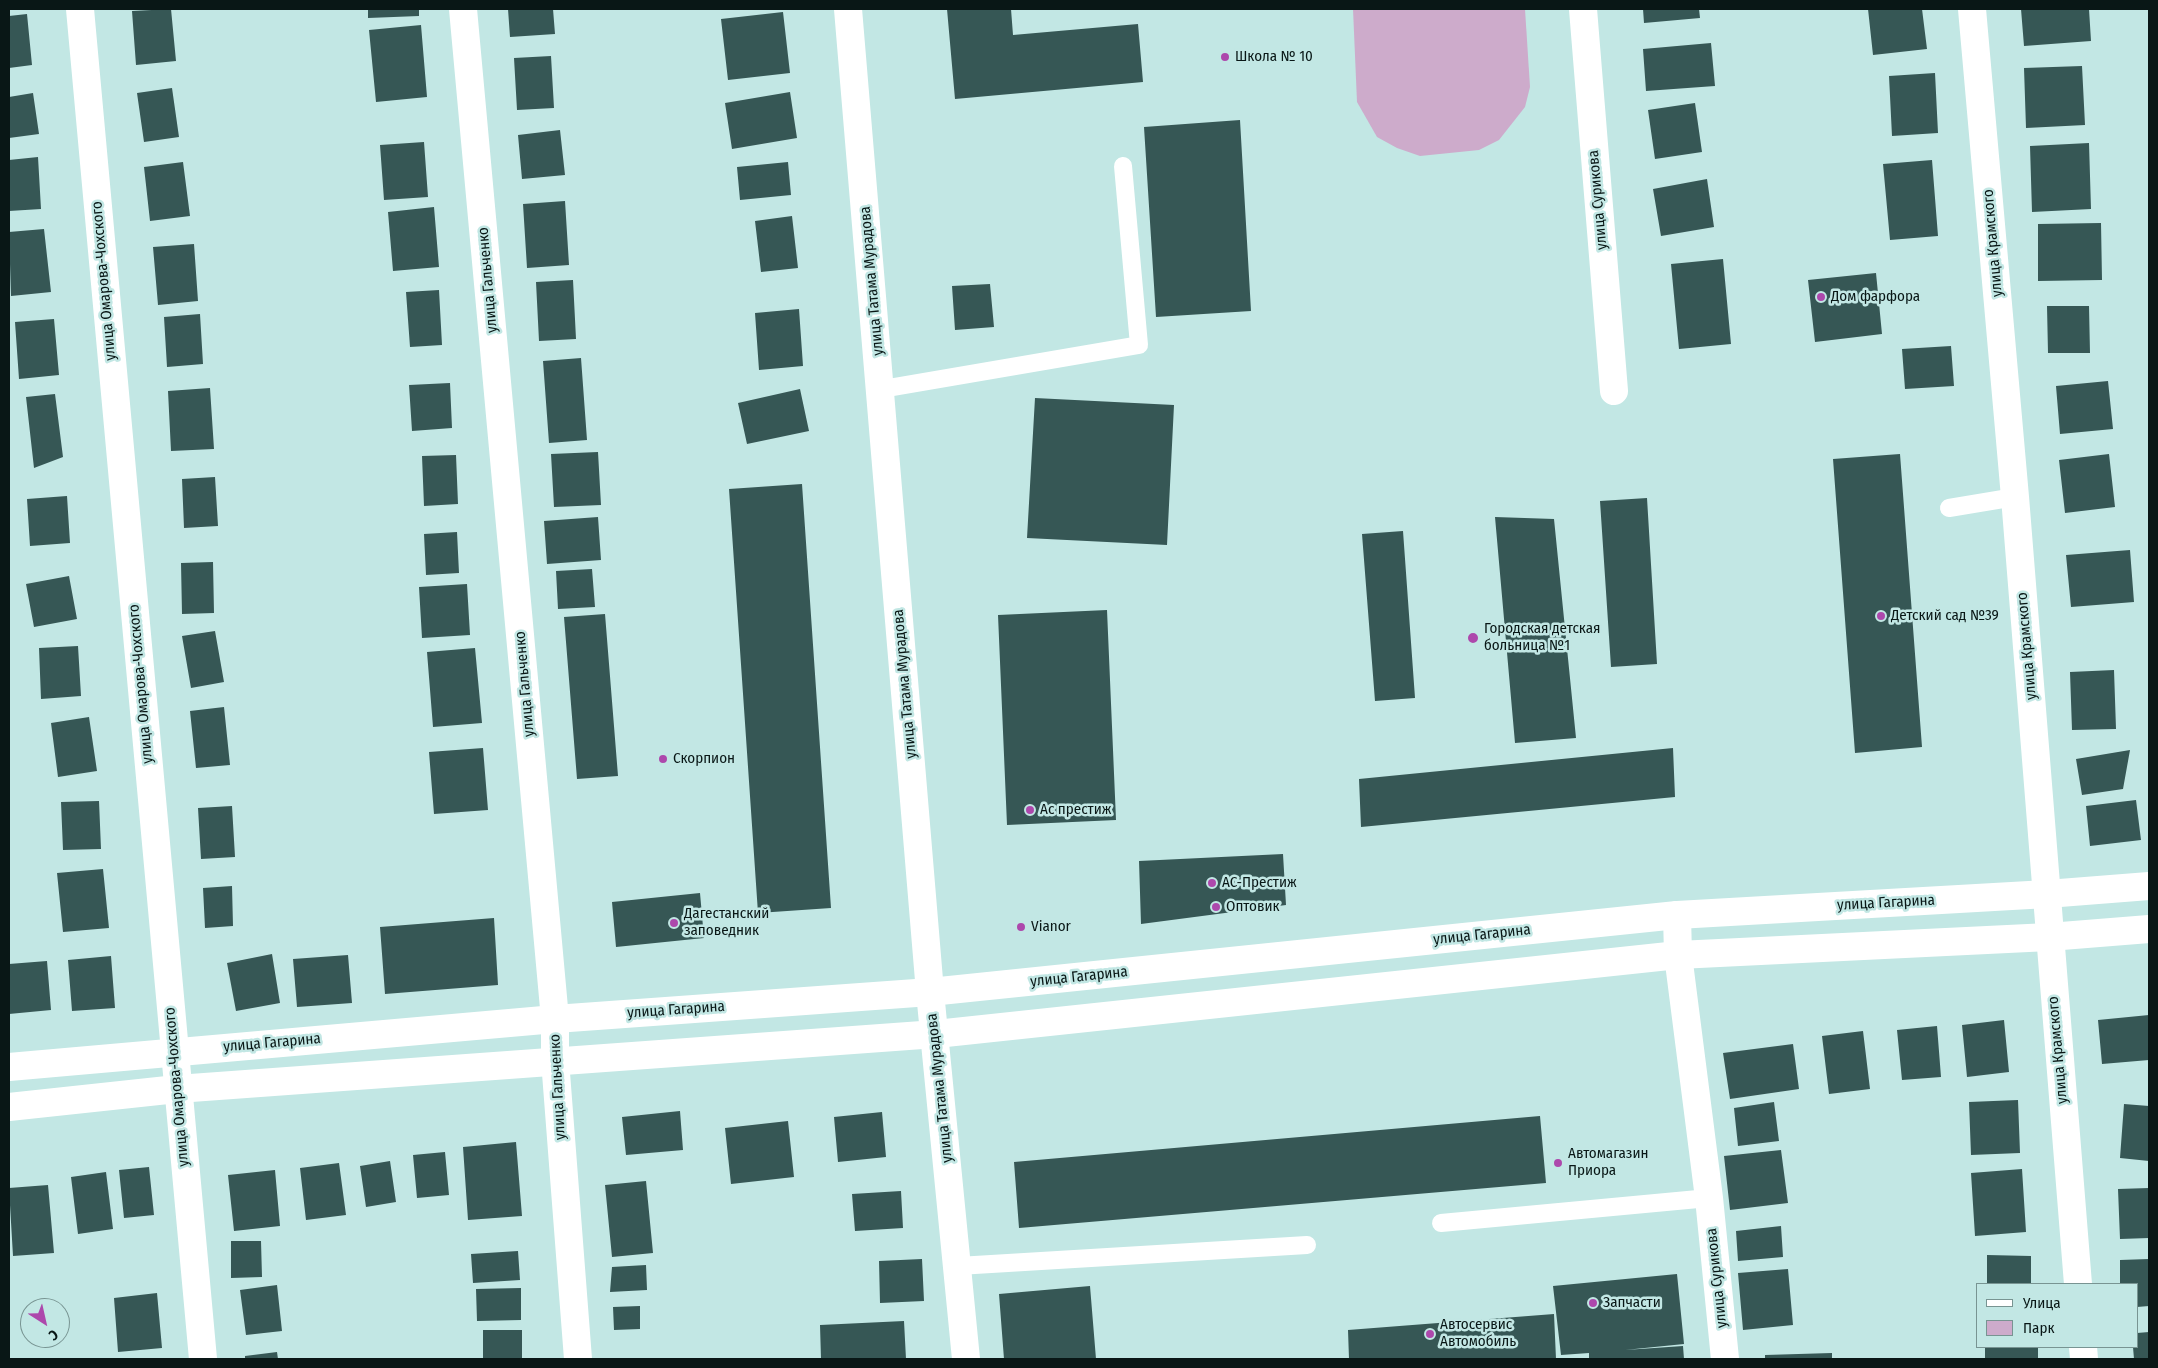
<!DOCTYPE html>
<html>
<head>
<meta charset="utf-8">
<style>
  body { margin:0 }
  #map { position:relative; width:2158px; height:1368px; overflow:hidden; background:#c2e7e4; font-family:"Fira Sans Condensed",sans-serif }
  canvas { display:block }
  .frame { position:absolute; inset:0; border:10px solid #091716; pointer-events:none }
  .legend { position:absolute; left:1976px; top:1283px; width:162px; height:65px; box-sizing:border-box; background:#c2e7e4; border:1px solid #789492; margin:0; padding:6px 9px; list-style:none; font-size:15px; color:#091716 }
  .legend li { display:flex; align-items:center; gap:10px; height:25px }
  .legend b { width:25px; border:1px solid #789492 }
  .north { position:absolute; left:20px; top:1298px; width:50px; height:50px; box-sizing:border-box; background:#c2e7e4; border:1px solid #789492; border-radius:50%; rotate:145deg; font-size:14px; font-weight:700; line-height:20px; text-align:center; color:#091716 }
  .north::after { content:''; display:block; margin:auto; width:18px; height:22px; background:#ad48ac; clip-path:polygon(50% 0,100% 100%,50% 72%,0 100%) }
</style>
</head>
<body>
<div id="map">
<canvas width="2158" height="1368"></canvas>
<div class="frame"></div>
<ul class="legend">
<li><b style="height:6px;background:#fff"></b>Улица</li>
<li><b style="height:14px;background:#cdabcb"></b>Парк</li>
</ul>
<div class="north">С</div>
</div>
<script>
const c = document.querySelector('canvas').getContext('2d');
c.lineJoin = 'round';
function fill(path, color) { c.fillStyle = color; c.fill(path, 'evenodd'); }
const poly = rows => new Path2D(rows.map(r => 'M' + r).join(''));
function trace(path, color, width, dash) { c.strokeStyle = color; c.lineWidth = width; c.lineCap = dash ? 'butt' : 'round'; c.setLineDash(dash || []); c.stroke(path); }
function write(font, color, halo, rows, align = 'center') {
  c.font = font + ' "Fira Sans Condensed",sans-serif'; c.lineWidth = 5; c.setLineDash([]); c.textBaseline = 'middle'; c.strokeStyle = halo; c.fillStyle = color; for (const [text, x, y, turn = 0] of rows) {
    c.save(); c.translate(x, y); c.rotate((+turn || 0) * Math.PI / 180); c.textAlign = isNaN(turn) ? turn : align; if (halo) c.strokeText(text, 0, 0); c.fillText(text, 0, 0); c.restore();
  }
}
const green = poly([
  [1353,9,1525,9,1530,87,1525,107,1499,140,1479,150,1420,156,1397,148,1377,137,1357,102]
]);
const building = poly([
  [171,9,176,61,136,65,132,11],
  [368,9,419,9,419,16,368,18],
  [508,9,553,9,555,34,510,37],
  [947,9,1011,9,1013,35,1138,24,1143,82,955,99],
  [1643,9,1699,9,1700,18,1644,23],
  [1868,9,1922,9,1927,49,1873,55],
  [2021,9,2089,9,2091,41,2024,46],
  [783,12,790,73,728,80,721,19],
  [27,14,32,65,9,68,9,16],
  [421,25,427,97,376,102,369,30],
  [1711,43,1715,86,1646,91,1643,49],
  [551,56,554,108,517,110,514,58],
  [2082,66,2085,125,2026,128,2024,68],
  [1935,73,1938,133,1892,136,1889,76],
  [172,88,179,137,144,142,137,93],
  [790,92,797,138,732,149,725,103],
  [33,93,39,134,9,138,9,97],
  [1695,103,1702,152,1655,159,1648,110],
  [1240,120,1251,311,1156,317,1144,127],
  [560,130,565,175,522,179,518,135],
  [424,142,428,197,384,200,380,145],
  [2089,143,2091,209,2032,212,2030,146],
  [38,157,41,209,9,211,9,160],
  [1932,160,1938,236,1890,240,1883,164],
  [183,162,190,216,150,221,144,167],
  [788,162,791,195,740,200,737,167],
  [1707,179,1714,227,1661,236,1653,189],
  [565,201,569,265,527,268,523,204],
  [434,207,439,267,393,271,388,212],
  [792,216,798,268,761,272,755,221],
  [2101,223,2102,280,2038,281,2038,224],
  [44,229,51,292,11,296,9,232],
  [194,244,198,301,158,305,153,247],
  [1723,259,1731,344,1679,349,1671,264],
  [1876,273,1882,334,1815,342,1808,280],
  [573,280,576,339,539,341,536,282],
  [990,284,994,327,955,330,952,286],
  [439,290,442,345,410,347,406,292],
  [2047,306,2089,306,2090,353,2048,353],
  [799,309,803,366,759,370,755,313],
  [200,314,203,364,167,367,164,317],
  [54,319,59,375,19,379,15,322],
  [1951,346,1954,386,1905,389,1902,349],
  [581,358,587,440,549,443,543,361],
  [2108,381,2113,429,2060,434,2056,386],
  [450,383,452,428,412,431,409,385],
  [210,388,214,449,171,451,168,391],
  [800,389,809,431,747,444,738,403],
  [55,394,63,457,34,468,26,397],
  [1035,398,1174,405,1167,545,1027,538],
  [598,452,601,505,554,507,551,454],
  [1900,454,1922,747,1855,753,1833,459],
  [2109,454,2115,507,2065,513,2059,460],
  [456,455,458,504,424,506,422,456],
  [215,477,218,526,184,528,182,479],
  [802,484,831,908,758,913,729,489],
  [67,496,70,543,30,546,27,499],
  [1647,498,1657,664,1611,667,1600,501],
  [598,517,601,560,547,564,544,521],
  [1495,517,1554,519,1576,738,1515,743],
  [1403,531,1415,698,1375,701,1362,534],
  [457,532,459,573,426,575,424,534],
  [2130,550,2134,602,2071,607,2066,555],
  [213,562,214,613,182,614,181,563],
  [592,569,595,607,558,609,556,571],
  [69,576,77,619,34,627,26,584],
  [467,584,470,635,422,638,419,587],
  [1107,610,1116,820,1007,825,998,615],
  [605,614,618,776,577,779,564,617],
  [215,631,224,682,191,688,182,636],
  [78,646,81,696,41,699,39,648],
  [475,648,482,723,433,727,427,652],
  [2114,670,2116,729,2072,730,2070,672],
  [224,707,230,765,196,768,190,711],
  [89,717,97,771,58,777,51,723],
  [483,748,488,810,434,814,429,752],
  [1673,748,1675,797,1361,827,1359,779],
  [2130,750,2123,789,2082,795,2076,759],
  [2136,800,2141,840,2090,846,2086,806],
  [99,801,101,849,63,850,61,802],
  [232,806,235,857,201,859,198,808],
  [1283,854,1286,905,1141,924,1139,861],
  [103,869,109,928,63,932,57,873],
  [232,886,233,926,205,928,203,888],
  [700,893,704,938,616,947,612,902],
  [494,918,498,985,385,994,380,927],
  [272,954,280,1003,236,1011,227,963],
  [348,955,352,1003,297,1007,293,959],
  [111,956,115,1008,72,1011,68,960],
  [47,961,51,1010,9,1014,9,964],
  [2149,1015,2149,1060,2102,1064,2098,1020],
  [2004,1020,2009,1072,1967,1077,1962,1025],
  [1937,1026,1941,1077,1902,1080,1897,1030],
  [1863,1031,1870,1089,1829,1094,1822,1036],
  [1793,1044,1799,1089,1730,1099,1723,1053],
  [2018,1100,2020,1153,1971,1155,1969,1102],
  [1774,1102,1779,1141,1738,1146,1734,1108],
  [2124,1104,2149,1106,2149,1161,2120,1158],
  [680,1111,683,1150,626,1155,622,1117],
  [882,1112,886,1157,838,1162,834,1117],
  [1540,1116,1546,1183,1019,1228,1014,1162],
  [788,1121,794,1177,731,1184,725,1128],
  [516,1142,522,1216,468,1220,463,1147],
  [1781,1150,1788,1203,1730,1210,1724,1156],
  [445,1152,449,1195,417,1198,413,1155],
  [390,1161,396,1202,366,1207,360,1166],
  [339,1163,346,1215,306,1220,300,1168],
  [149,1167,154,1215,124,1218,119,1170],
  [2022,1169,2026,1232,1975,1236,1971,1173],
  [275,1170,280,1226,234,1231,228,1175],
  [106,1172,113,1229,78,1234,71,1177],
  [646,1181,653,1253,612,1257,605,1185],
  [48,1185,54,1253,13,1256,9,1188],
  [2149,1188,2149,1238,2120,1239,2118,1189],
  [901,1191,903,1228,855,1231,852,1194],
  [1781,1226,1783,1257,1738,1261,1736,1231],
  [231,1241,261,1241,262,1277,231,1278],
  [518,1251,520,1280,473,1283,471,1254],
  [1987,1255,2031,1256,2031,1284,1987,1284],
  [922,1259,924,1301,880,1303,879,1261],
  [2149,1259,2149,1306,2137,1307,2137,1284,2120,1284,2120,1260],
  [646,1265,647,1290,610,1292,612,1267],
  [1788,1269,1793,1325,1743,1330,1738,1273],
  [1677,1274,1684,1344,1625,1350,1683,1346,1684,1359,1589,1359,1589,1353,1561,1355,1553,1286],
  [277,1285,282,1331,246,1335,240,1290],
  [1090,1286,1096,1359,1004,1359,999,1294],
  [521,1288,521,1320,477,1321,476,1289],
  [157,1293,162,1348,118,1352,114,1298],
  [640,1306,640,1329,614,1330,613,1307],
  [1554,1314,1556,1359,1349,1359,1348,1330],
  [904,1321,906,1359,821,1359,820,1325],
  [483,1330,522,1330,522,1359,483,1359],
  [2149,1332,2149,1359,2134,1359,2133,1347,2137,1347,2137,1333],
  [1985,1347,2038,1347,2038,1359,1985,1359],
  [277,1352,278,1359,245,1359,245,1356],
  [1832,1353,1832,1359,1765,1359,1765,1355]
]);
const service = poly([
  [882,389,1139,345,1123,166],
  [1949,508,2015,497],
  [1441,1223,1709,1198],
  [958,1266,1307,1245]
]);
const minor = poly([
  [80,9,203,1359],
  [463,9,555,1019,555,1060,578,1359],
  [848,9,930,992,966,1359],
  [1583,9,1614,391],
  [1972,9,2015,497,2078,1284],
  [1677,915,1678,955,1709,1198,1725,1359],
  [2083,1347,2084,1359]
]);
const secondary = poly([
  [9,1067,555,1019,930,992,1677,915,2047,894,2149,886],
  [9,1107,177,1089,936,1034,1678,955,2049,937,2149,929]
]);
const markers = [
  [1225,57,5,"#ad48ac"],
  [1821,297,5,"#ad48ac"],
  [1881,616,5,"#ad48ac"],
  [1473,638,6,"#ad48ac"],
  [663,759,5,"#ad48ac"],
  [1030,810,5,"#ad48ac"],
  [1212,883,5,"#ad48ac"],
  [1216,907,5,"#ad48ac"],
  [674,923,5,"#ad48ac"],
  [1021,927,5,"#ad48ac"],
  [1558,1163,5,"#ad48ac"],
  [1593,1303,5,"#ad48ac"],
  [1430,1334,5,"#ad48ac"]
];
const poiNames = [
  ["Школа № 10",1235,57],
  ["Дом фарфора",1831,297],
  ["Детский сад №39",1891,616],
  ["Городская детская",1484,629],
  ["больница №1",1484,646],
  ["Скорпион",673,759],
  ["Ас престиж",1040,810],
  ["АС-Престиж",1222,883],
  ["Оптовик",1226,907],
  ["Дагестанский",684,914],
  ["заповедник",684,931],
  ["Vianor",1031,927],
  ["Автомагазин",1568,1154],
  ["Приора",1568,1171],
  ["Запчасти",1603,1303],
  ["Автосервис",1440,1325],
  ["Автомобиль",1440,1342]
];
const streetNames = [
  ["улица Сурикова",1598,200,-95],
  ["улица Крамского",1993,243,-95],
  ["улица Гальченко",488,280,-95],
  ["улица Омарова-Чохского",104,281,-95],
  ["улица Татама Мурадова",872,281,-95],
  ["улица Крамского",2027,646,-95],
  ["улица Омарова-Чохского",141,684,-95],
  ["улица Гальченко",525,684,-95],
  ["улица Татама Мурадова",905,684,-95],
  ["улица Гагарина",1886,903,-3],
  ["улица Гагарина",1482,935,-6],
  ["улица Гагарина",1079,977,-6],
  ["улица Гагарина",676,1010,-4],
  ["улица Гагарина",272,1043,-5],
  ["улица Крамского",2058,1050,-95],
  ["улица Омарова-Чохского",177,1087,-95],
  ["улица Гальченко",558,1087,-93],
  ["улица Татама Мурадова",940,1088,-96],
  ["улица Сурикова",1717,1278,-96]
];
fill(green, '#cdabcb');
fill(building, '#365755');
trace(service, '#fff', 18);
trace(minor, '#fff', 28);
trace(secondary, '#fff', 28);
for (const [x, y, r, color] of markers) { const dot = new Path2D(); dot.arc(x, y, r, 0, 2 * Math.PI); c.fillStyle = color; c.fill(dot); trace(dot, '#c2e7e4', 2); }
write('15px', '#091716', '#c2e7e4', poiNames, 'left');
write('15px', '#091716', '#c2e7e4', streetNames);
</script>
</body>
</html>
